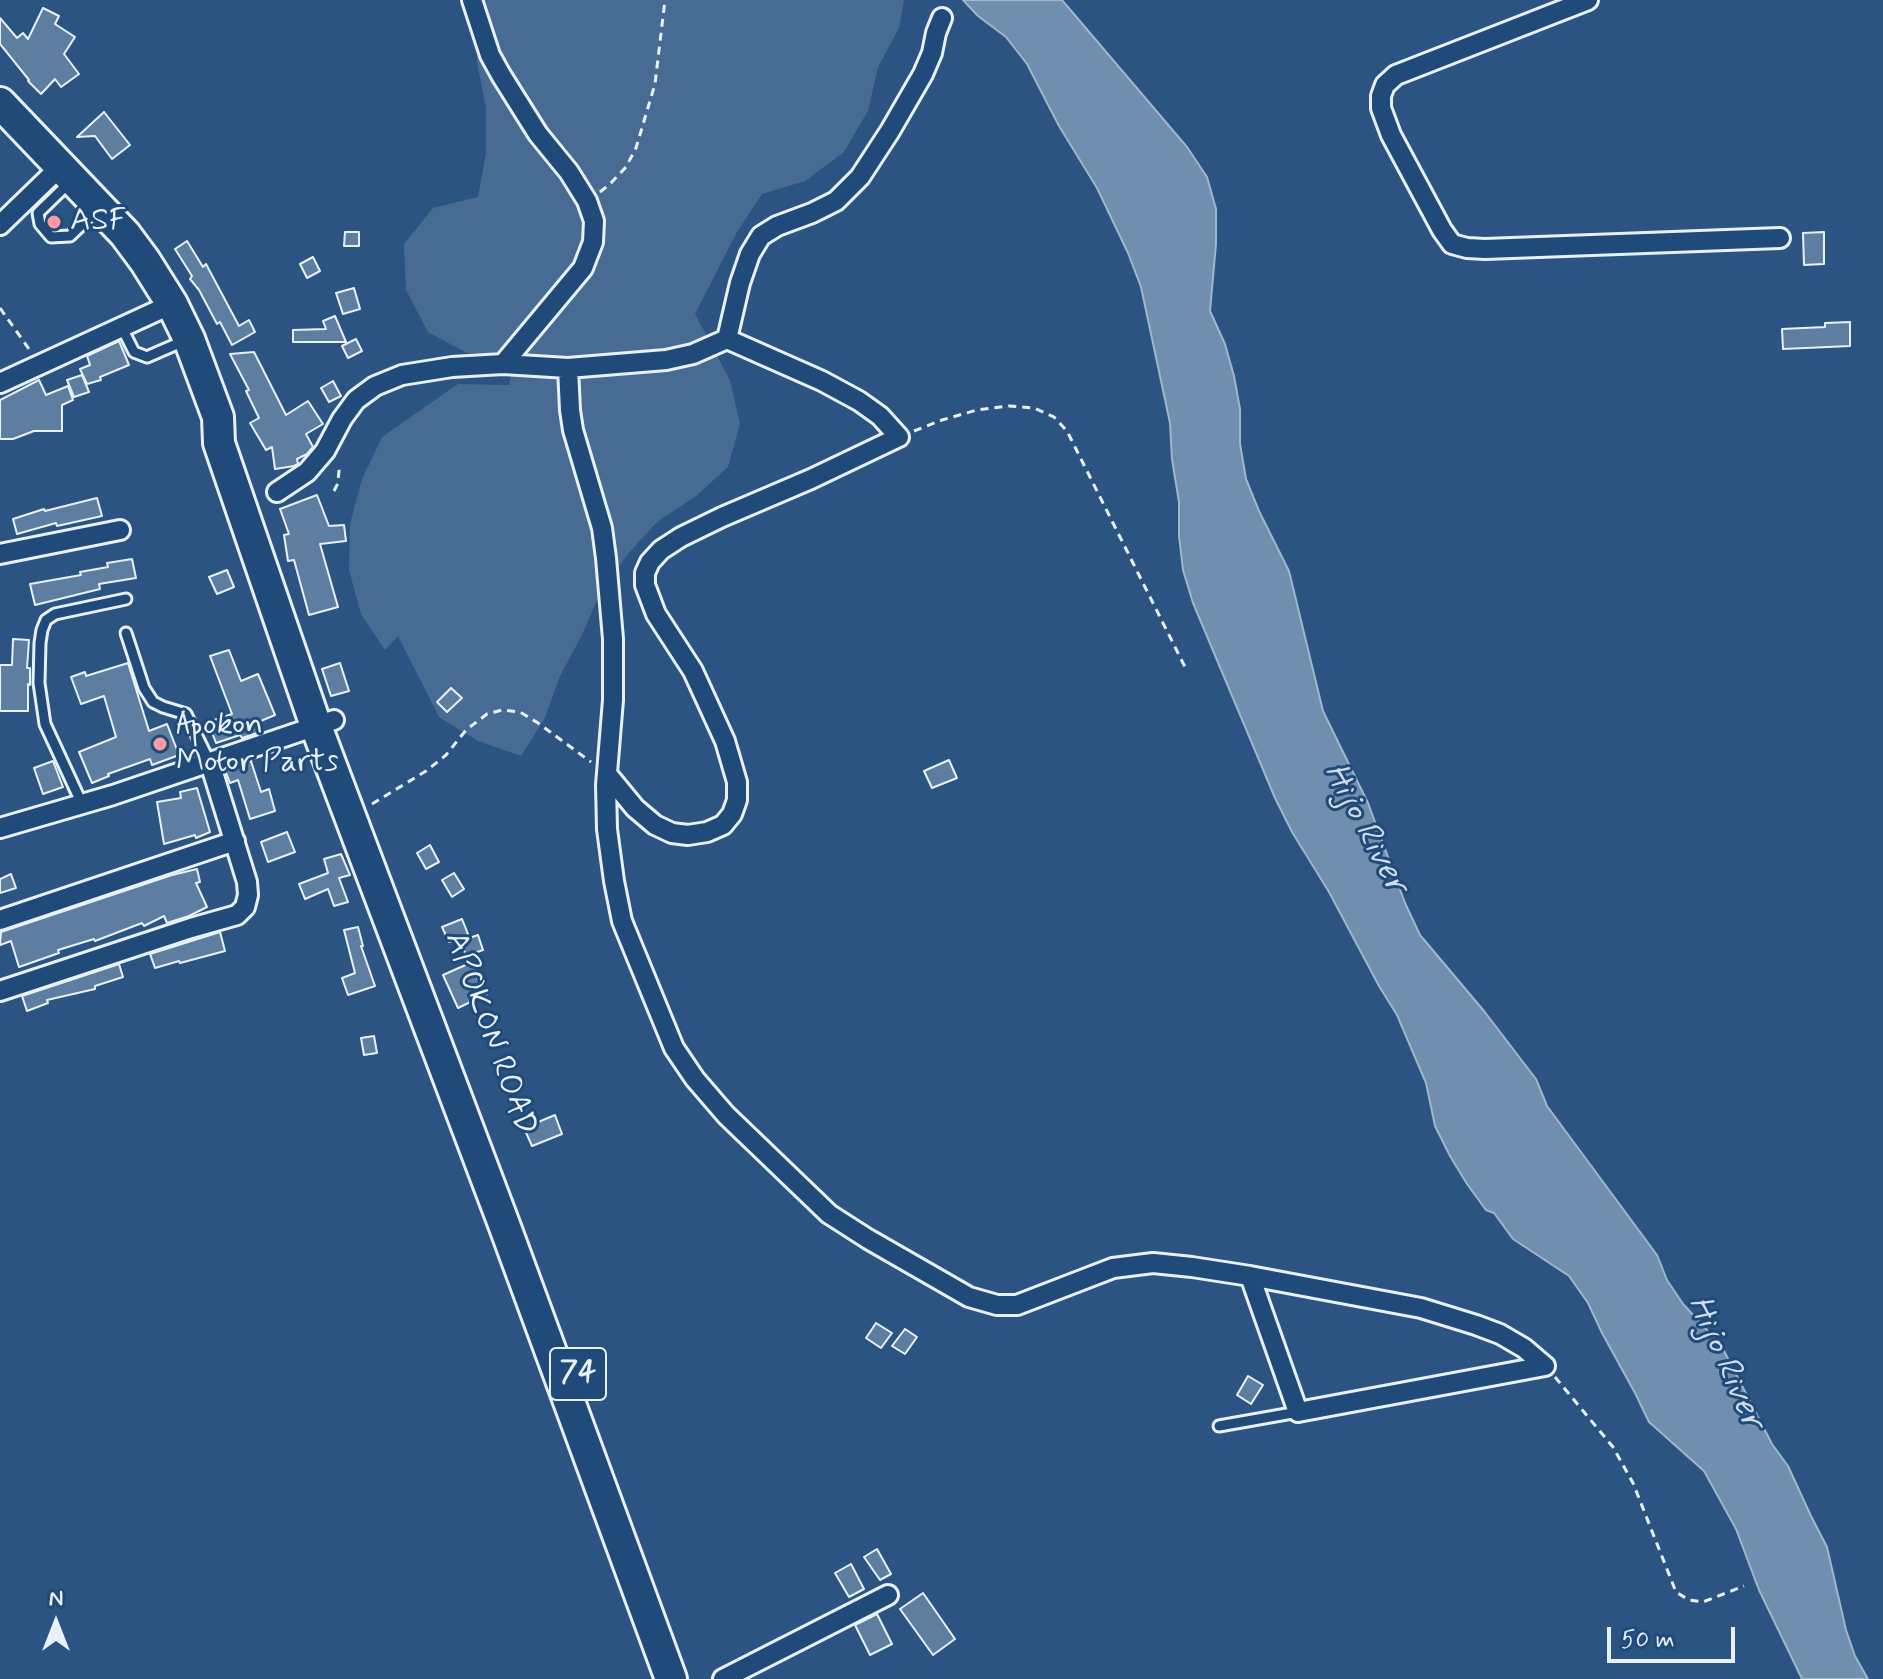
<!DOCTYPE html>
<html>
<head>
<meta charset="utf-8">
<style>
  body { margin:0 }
  #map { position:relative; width:1883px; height:1679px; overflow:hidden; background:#2b5482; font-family:Mynerve,sans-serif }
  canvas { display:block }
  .north { position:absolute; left:16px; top:1583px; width:80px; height:80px; -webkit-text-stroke:6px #1f4a7a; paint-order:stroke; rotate:0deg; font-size:22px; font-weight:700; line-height:32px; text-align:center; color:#e8f1f8 }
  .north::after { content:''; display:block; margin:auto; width:28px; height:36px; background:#e8f1f8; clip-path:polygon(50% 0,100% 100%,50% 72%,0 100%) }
  .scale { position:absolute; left:1607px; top:1627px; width:128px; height:36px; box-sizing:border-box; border:4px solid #e8f1f8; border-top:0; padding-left:10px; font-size:24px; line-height:28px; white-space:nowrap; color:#e8f1f8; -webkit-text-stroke:6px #1f4a7a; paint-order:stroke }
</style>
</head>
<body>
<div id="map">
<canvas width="1883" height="1679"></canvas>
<div class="north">N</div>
<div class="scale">50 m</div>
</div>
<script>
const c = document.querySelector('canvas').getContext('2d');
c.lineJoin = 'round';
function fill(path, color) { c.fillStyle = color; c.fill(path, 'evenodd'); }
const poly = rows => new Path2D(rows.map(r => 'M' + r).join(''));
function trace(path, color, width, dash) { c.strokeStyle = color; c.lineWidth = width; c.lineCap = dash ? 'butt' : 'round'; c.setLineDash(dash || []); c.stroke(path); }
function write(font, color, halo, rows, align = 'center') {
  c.font = font + ' Mynerve,sans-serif'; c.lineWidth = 6; c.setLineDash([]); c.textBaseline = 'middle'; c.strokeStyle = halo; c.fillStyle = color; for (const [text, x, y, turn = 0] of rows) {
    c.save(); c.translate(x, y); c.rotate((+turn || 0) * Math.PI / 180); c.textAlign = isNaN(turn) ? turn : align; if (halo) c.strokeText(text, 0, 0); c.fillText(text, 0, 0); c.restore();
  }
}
const green = poly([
  [472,0,904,0,899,28,878,67,868,111,844,152,805,181,762,194,737,232,695,314,730,380,740,424,728,467,695,497,658,521,627,555,600,593,582,635,560,676,545,718,521,756,478,741,439,717,398,636,385,650,361,614,349,570,350,524,362,479,382,437,458,384,509,385,516,354,467,353,428,332,406,290,404,244,433,208,478,197,486,153,486,108,477,62,477,14]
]);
const water = poly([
  [963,0,1062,0,1187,147,1207,177,1216,209,1216,244,1210,311,1225,344,1234,376,1240,409,1240,444,1246,479,1259,511,1289,571,1323,711,1368,803,1405,903,1420,935,1484,1011,1536,1079,1547,1106,1657,1255,1667,1280,1683,1304,1721,1345,1772,1444,1788,1466,1811,1516,1827,1547,1846,1630,1855,1656,1868,1679,1802,1679,1759,1590,1736,1529,1704,1471,1649,1422,1635,1393,1602,1333,1588,1303,1569,1276,1513,1239,1494,1213,1486,1210,1467,1184,1450,1156,1435,1126,1426,1083,1397,1015,1379,986,1329,892,1292,832,1275,798,1193,603,1183,570,1179,536,1179,502,1172,459,1170,423,1141,287,1128,253,1097,188,1059,126,1027,64,1006,37,978,16,963,0]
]);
const building = poly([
  [43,8,59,16,55,24,75,37,64,54,79,74,61,87,55,79,41,94,28,81,29,80,0,44,0,18,17,38,23,33,28,39,43,8],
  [104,112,130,145,112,159,95,136,77,137,104,112],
  [345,232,359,232,359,246,344,246,345,232],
  [1824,232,1824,264,1804,265,1803,233,1824,232],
  [187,241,203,267,206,264,239,326,249,320,255,332,232,345,220,322,217,324,199,290,190,279,192,276,175,249,187,241],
  [313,257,320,271,307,278,300,264,313,257],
  [354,288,360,309,343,314,336,293,354,288],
  [335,316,346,342,293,342,293,330,326,329,323,321,335,316],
  [1850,322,1850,346,1783,349,1782,329,1825,327,1825,323,1850,322],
  [356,339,362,351,348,358,342,346,356,339],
  [119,341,129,365,100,377,101,380,87,384,80,369,90,365,87,356,119,341],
  [254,352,286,415,308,401,323,424,306,434,313,447,307,454,297,459,298,464,294,466,275,469,272,447,266,450,250,423,259,418,246,391,249,390,230,354,254,352],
  [82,375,89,392,74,397,67,380,82,375],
  [39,380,46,395,68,386,73,400,62,405,62,431,34,431,13,439,0,439,0,400,39,380],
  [333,381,341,396,329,402,321,388,333,381],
  [317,495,329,526,344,525,346,541,320,544,338,607,309,615,294,560,288,561,284,535,289,534,280,509,317,495],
  [97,498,102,516,57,526,56,523,17,534,13,519,44,509,45,511,97,498],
  [132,559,136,578,99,584,100,589,35,605,30,584,81,575,80,572,108,567,107,563,132,559],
  [227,570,234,587,217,594,209,577,227,570],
  [13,639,29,640,27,668,30,668,30,685,28,684,28,711,0,711,0,665,12,665,13,639],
  [229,650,241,681,258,674,275,715,256,723,260,732,242,738,240,735,216,743,208,722,232,714,210,656,229,650],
  [128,663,149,731,167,724,179,755,152,765,150,759,108,774,109,776,92,783,79,752,116,737,104,696,81,704,71,677,85,672,86,676,128,663],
  [340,663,349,691,331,696,322,669,340,663],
  [451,688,462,698,447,712,437,702,451,688],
  [949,760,957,778,932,788,924,771,949,760],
  [53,761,63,787,43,794,34,768,53,761],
  [251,761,261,792,269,789,275,811,250,819,238,780,230,783,225,770,251,761],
  [197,788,210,832,196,838,195,835,164,844,157,802,181,798,180,792,197,788],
  [287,832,295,852,268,862,261,842,287,832],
  [430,845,439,862,426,869,417,853,430,845],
  [341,854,350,875,339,878,348,902,334,906,328,889,305,899,299,884,328,873,324,859,341,854],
  [197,869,200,882,196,883,207,907,189,916,167,923,164,916,144,926,142,923,95,941,94,939,58,950,59,953,19,967,11,941,0,945,1,932,172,875,197,869],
  [454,873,464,889,452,897,442,880,454,873],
  [11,874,16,888,0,893,0,879,11,874],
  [462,919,468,934,449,942,442,927,462,919],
  [358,927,363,946,361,946,375,986,348,995,342,978,355,973,344,930,358,927],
  [220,932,225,951,180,963,179,961,155,968,150,954,220,932],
  [478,935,483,950,466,956,461,941,478,935],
  [470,963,479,976,477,978,487,994,458,1008,443,975,470,963],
  [119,964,123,977,95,986,95,989,47,1000,48,1003,27,1011,22,996,119,964],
  [374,1036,377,1053,364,1055,361,1038,374,1036],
  [555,1115,562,1134,532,1146,524,1128,555,1115],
  [876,1323,892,1333,881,1348,866,1338,876,1323],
  [905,1329,917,1337,905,1354,892,1346,905,1329],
  [1248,1376,1263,1385,1251,1404,1237,1395,1248,1376],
  [877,1549,891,1574,880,1580,864,1557,877,1549],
  [851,1564,864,1589,849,1597,835,1573,851,1564],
  [923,1593,955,1639,933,1655,900,1609,923,1593],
  [877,1614,892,1644,870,1655,855,1625,877,1614]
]);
const path = poly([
  [600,192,610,184,626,167,636,148,655,84,665,0],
  [0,308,29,349],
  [914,431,942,420,977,410,1009,406,1034,408,1054,417,1067,431,1185,667],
  [334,491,338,483,339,470,337,466],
  [372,804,426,771,446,755,466,730,487,714,502,710,520,712,538,723,591,762],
  [1555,1377,1613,1447,1633,1483,1676,1592,1689,1600,1703,1602,1744,1586]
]);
const service = poly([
  [71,181,38,213,40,224,51,237,70,236,96,211],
  [122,328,134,352,147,357,186,340],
  [126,633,144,688,153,702,163,707,186,714,210,763],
  [82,804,45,724,39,683,40,643,42,630,46,620,55,614,126,599],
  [1219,1426,1298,1412]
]);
const minor = poly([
  [472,0,490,55,501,75,538,134,569,172,587,201,594,221,593,242,583,268,503,364],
  [1588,0,1396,75,1385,85,1381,96,1381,108,1391,135,1442,230,1452,244,1467,248,1485,249,1780,238],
  [0,225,61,166],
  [727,339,740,283,750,254,761,236,777,226,812,213,836,201,860,177,890,131,923,74,932,53,936,33,942,18],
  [568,368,570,410,573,430,602,528,606,558,613,639,613,700,606,785,607,829,614,881,622,921,674,1048,695,1079,726,1115,829,1214,868,1239,969,1297,997,1305,1017,1305,1113,1268,1153,1263,1192,1267,1250,1276,1421,1308,1476,1325,1500,1334,1524,1348,1545,1366],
  [0,383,172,304],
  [277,492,307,472,325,451,342,419,356,400,375,386,402,375,452,367,503,364,568,368,666,360,693,354,727,339,822,381,859,401,880,416,899,437,811,479,722,517,681,537,661,550,650,562,645,573,645,585,656,614,693,671,725,741,737,782,737,800,732,814,723,825,707,832,688,835,672,833,655,825,635,808,607,774],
  [0,554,120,530],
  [0,828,113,795,334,720],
  [0,920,235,841],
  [0,991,191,928,237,915,245,907,248,895,247,882,210,763],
  [1250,1276,1298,1412,1545,1366],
  [723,1679,888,1595]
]);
const trunk = poly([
  [0,103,125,234,145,261,172,304,189,339,218,417,219,443,316,726,505,1227,671,1679]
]);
const markers = [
  [54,222,8,"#ff9aa2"],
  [160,744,8,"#ff9aa2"]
];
const shields = [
  [578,1374,56]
];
const shieldNames = [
  ["74",578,1374]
];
const poiNames = [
  ["ASF",70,222],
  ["Apokon",176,726],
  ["Motor Parts",176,763]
];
const streetNames = [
  ["APOKON ROAD",489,1034,70]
];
const waterNames = [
  ["Hijo River",1364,829,62],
  ["Hijo River",1724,1363,66]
];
fill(green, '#476b93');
fill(water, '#708ead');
trace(water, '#a0b6cb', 2);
fill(building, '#5d7da1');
trace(building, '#e8f1f8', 2);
trace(service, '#e8f1f8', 15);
trace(minor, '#e8f1f8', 24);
trace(trunk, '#e8f1f8', 36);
trace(path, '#e8f1f8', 3, [8, 6]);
trace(service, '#1f4a7a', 9);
trace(minor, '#1f4a7a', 18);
trace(trunk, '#1f4a7a', 30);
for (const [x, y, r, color] of markers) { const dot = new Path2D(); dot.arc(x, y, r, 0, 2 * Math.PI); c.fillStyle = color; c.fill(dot); trace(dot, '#1f4a7a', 3); }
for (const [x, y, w] of shields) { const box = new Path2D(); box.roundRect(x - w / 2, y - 26, w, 52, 6); c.fillStyle = '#1f4a7a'; c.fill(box); trace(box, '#e8f1f8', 2); }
write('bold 30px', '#e8f1f8', null, shieldNames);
write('32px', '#e8f1f8', '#1f4a7a', poiNames, 'left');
write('32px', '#e8f1f8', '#1f4a7a', streetNames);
write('italic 34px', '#d0dde9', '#1f4a7a', waterNames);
</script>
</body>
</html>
